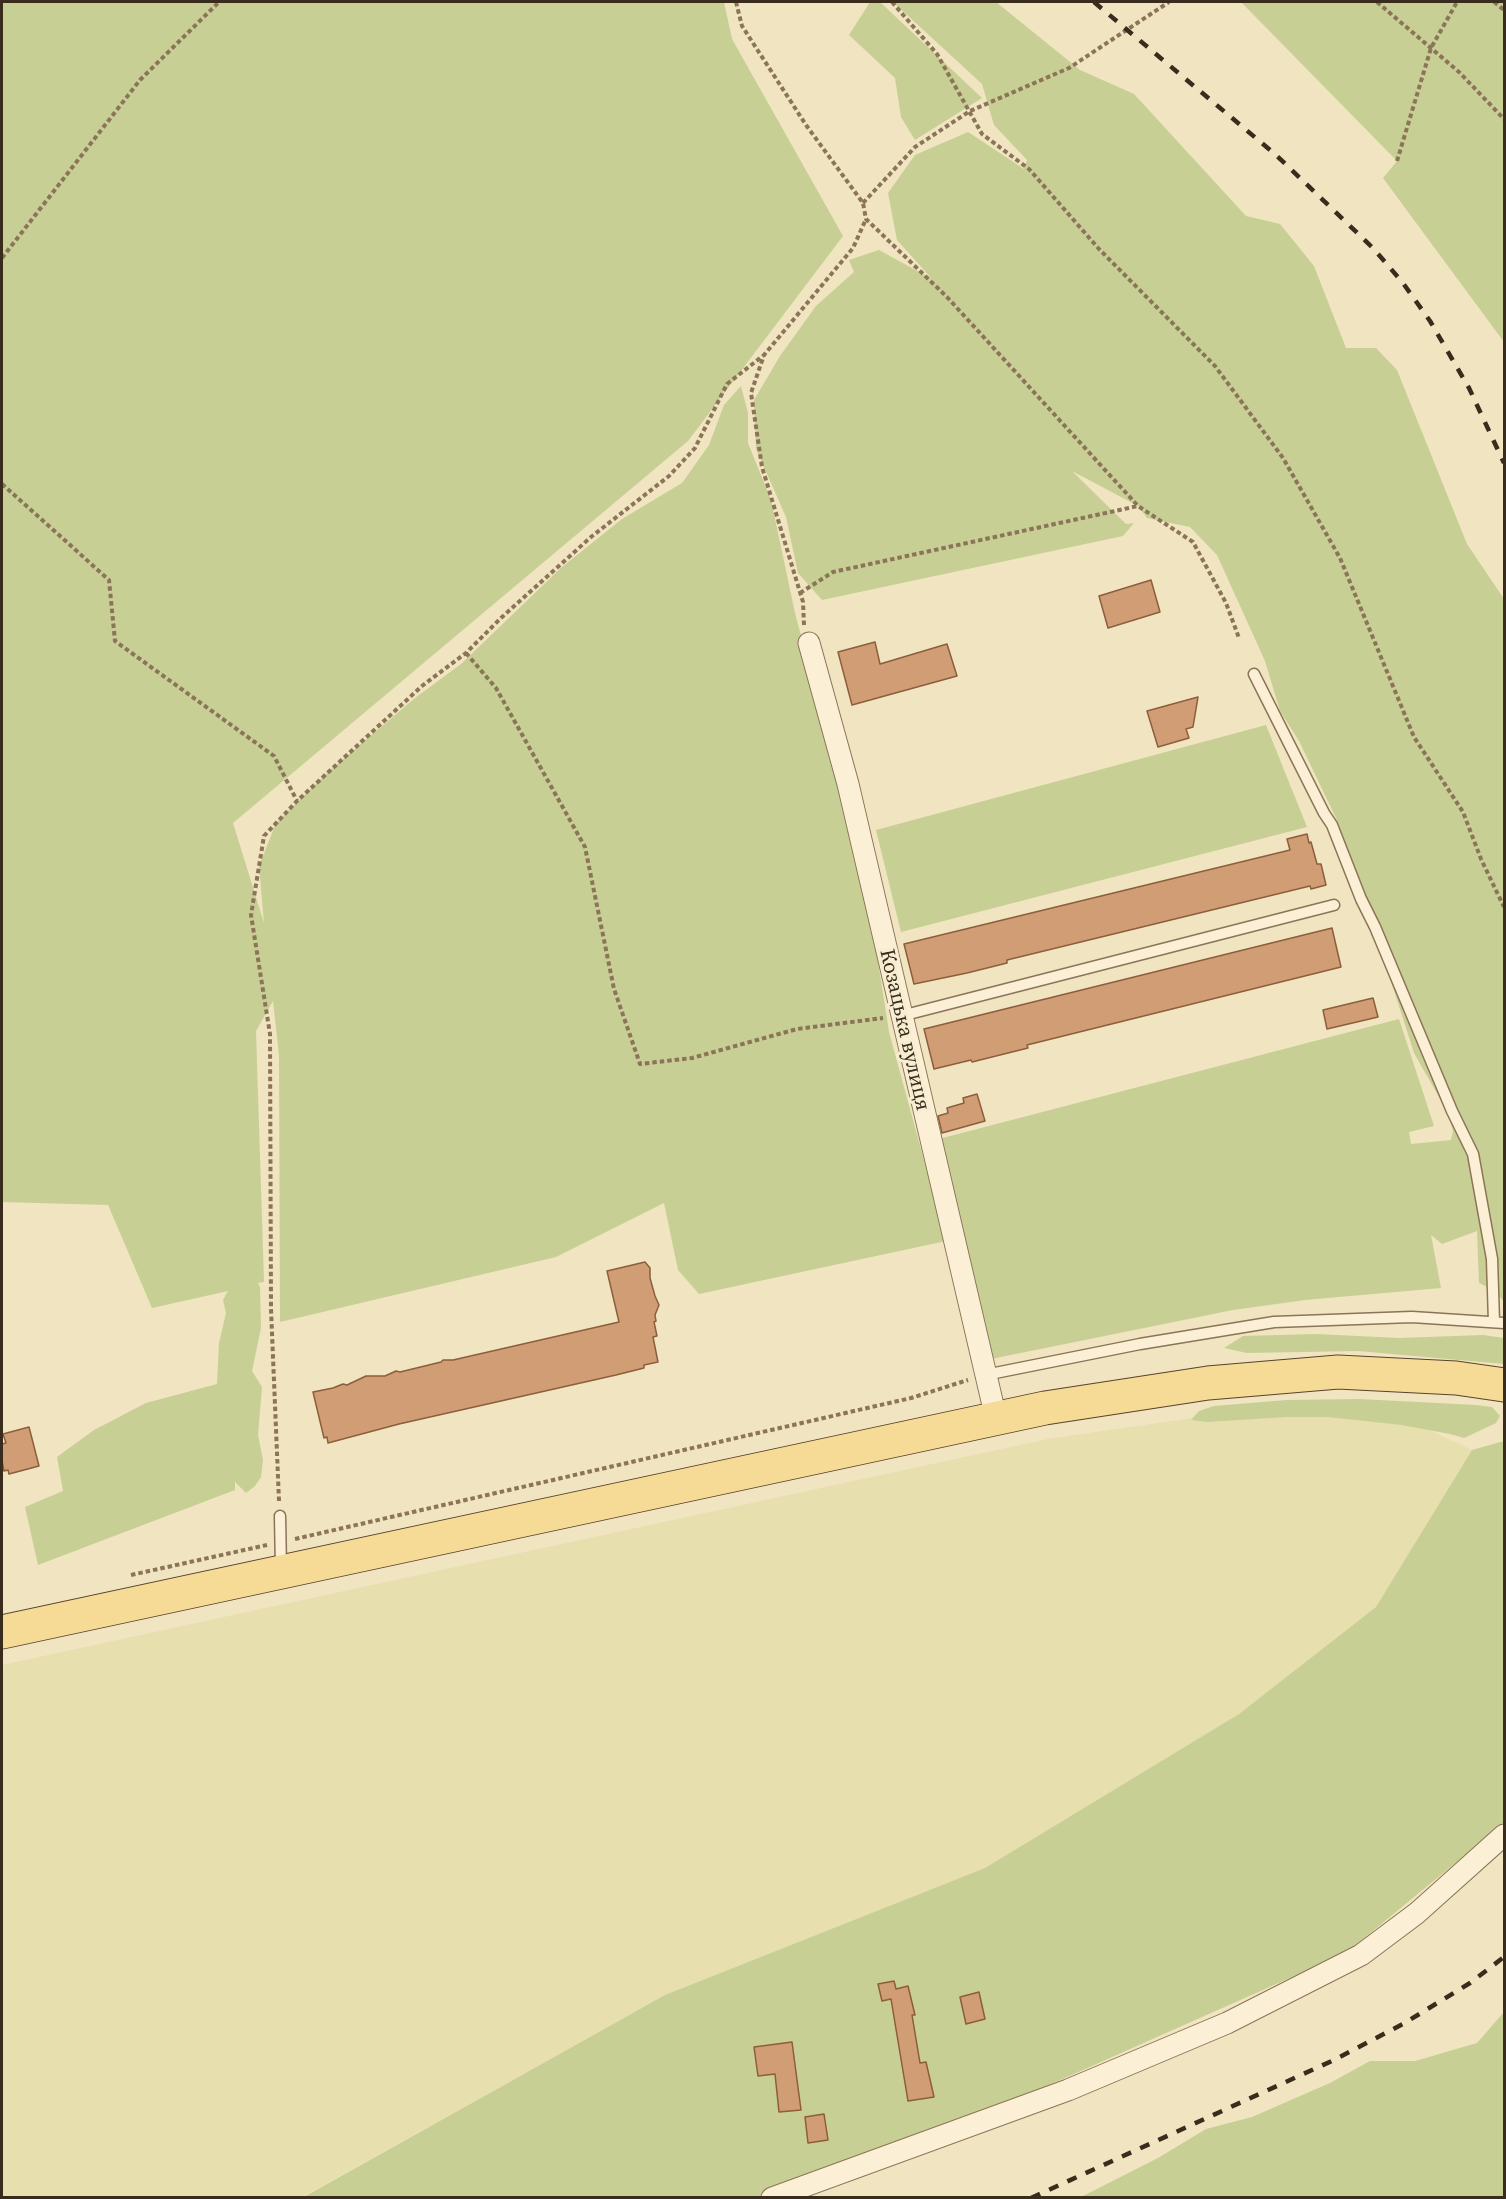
<!DOCTYPE html>
<html>
<head>
<meta charset="utf-8">
<style>
  body { margin:0 }
  #map { position:relative; width:1506px; height:2199px; overflow:hidden; background:#f0e4c1; font-family:"Source Serif 4",serif }
  canvas { display:block }
  .frame { position:absolute; inset:0; border:3px solid #3a2c1d; pointer-events:none }
</style>
</head>
<body>
<div id="map">
<canvas width="1506" height="2199"></canvas>
<div class="frame"></div>
</div>
<script>
const c = document.querySelector('canvas').getContext('2d');
c.lineJoin = 'round';
function fill(path, color) { c.fillStyle = color; c.fill(path, 'evenodd'); }
const poly = rows => new Path2D(rows.map(r => 'M' + r).join(''));
function trace(path, color, width, dash) { c.strokeStyle = color; c.lineWidth = width; c.lineCap = dash ? 'butt' : 'round'; c.setLineDash(dash || []); c.stroke(path); }
function write(font, color, halo, rows, align = 'center') {
  c.font = font + ' "Source Serif 4",serif'; c.lineWidth = 6; c.setLineDash([]); c.textBaseline = 'middle'; c.strokeStyle = halo; c.fillStyle = color; for (const [text, x, y, turn = 0] of rows) {
    c.save(); c.translate(x, y); c.rotate((+turn || 0) * Math.PI / 180); c.textAlign = isNaN(turn) ? turn : align; if (halo) c.strokeText(text, 0, 0); c.fillText(text, 0, 0); c.restore();
  }
}
const farmland = poly([
  [1335,1411,1409,1421,1472,1450,1376,1607,1239,1714,985,1868,665,1995,302,2197,2,2197,2,1665,1048,1439,1206,1416]
]);
const green = poly([
  [2,2,724,2,732,39,843,236,688,441,233,823,264,923,259,866,276,823,328,772,415,698,461,664,562,567,622,519,682,483,709,445,724,405,741,386,748,413,748,443,771,500,795,613,864,872,889,1032,946,1241,699,1294,678,1270,664,1203,556,1257,280,1322,279,1055,273,1001,256,1031,264,1282,258,1283,260,1287,261,1328,252,1371,262,1387,258,1435,263,1460,261,1477,255,1486,246,1493,235,1482,235,1490,38,1565,25,1507,63,1491,57,1457,94,1430,146,1403,217,1384,219,1343,226,1313,223,1300,228,1291,152,1308,108,1205,2,1202],
  [870,2,880,2,982,98,915,140,901,117,895,78,849,35],
  [893,2,996,2,1080,70,1134,94,1246,216,1280,224,1314,266,1346,348,1376,348,1397,370,1467,544,1504,599,1504,1302,1494,1290,1479,1283,1477,1231,1442,1244,1431,1235,1441,1288,1305,1300,1233,1310,991,1359,935,1140,1399,1019,1434,1126,1409,1132,1411,1144,1451,1140,1453,1131,1448,1113,1414,1053,1363,894,1336,818,1299,741,1280,711,1265,661,1217,555,1190,527,1147,518,1138,506,1072,471,1126,524,1134,523,1123,536,822,600,798,573,786,517,756,449,754,400,780,356,816,306,854,272,849,260,879,250,932,279,897,240,888,193,915,155,968,132,1024,169,1027,160,994,125,982,84],
  [1241,2,1504,2,1504,342,1383,178,1397,161],
  [1266,725,1307,827,901,932,876,830],
  [1316,1334,1399,1338,1483,1335,1504,1338,1504,1364,1358,1351,1247,1353,1224,1348,1243,1336],
  [1359,1399,1476,1405,1492,1407,1500,1416,1496,1423,1464,1438,1450,1434,1402,1425,1328,1417,1287,1417,1207,1422,1191,1420,1199,1411,1214,1406,1287,1400],
  [1504,1441,1504,1823,1346,1953,984,2114,769,2197,302,2198,665,1995,985,1868,1239,1714,1376,1607,1472,1450],
  [1504,2012,1504,2197,1081,2197,1158,2158,1206,2129,1252,2117,1330,2083,1370,2061,1415,2061,1477,2043]
]);
const building = poly([
  [1151,580,1160,612,1108,628,1099,596,1151,580],
  [875,642,880,664,947,644,957,676,852,705,838,652,875,642],
  [1198,697,1193,727,1186,729,1189,738,1158,747,1147,711,1198,697],
  [1307,834,1309,843,1311,842,1317,864,1321,864,1326,885,1311,889,1310,886,1007,960,1007,963,967,973,914,984,904,944,1290,850,1287,839,1307,834],
  [1332,928,1341,967,1027,1045,1028,1048,972,1062,971,1060,934,1069,924,1029,1332,928],
  [1373,998,1378,1017,1327,1029,1323,1010,1373,998],
  [977,1094,985,1121,942,1133,938,1116,948,1113,947,1108,964,1103,963,1098,977,1094],
  [645,1262,650,1268,650,1278,655,1296,659,1305,655,1315,656,1321,654,1322,657,1336,653,1337,658,1362,644,1365,644,1368,616,1375,399,1424,328,1443,327,1437,324,1438,313,1392,333,1388,343,1384,347,1385,366,1376,385,1376,396,1371,400,1372,441,1362,443,1360,453,1360,619,1322,607,1271,645,1262],
  [29,1427,39,1466,9,1474,8,1470,4,1471,2,1461,2,1444,6,1443,3,1434,29,1427],
  [894,1981,896,1989,908,1986,915,2015,912,2015,920,2063,926,2062,934,2097,908,2101,891,1999,882,2001,878,1984,894,1981],
  [979,1992,985,2019,966,2024,960,1997,979,1992],
  [792,2042,801,2110,779,2112,775,2074,758,2076,754,2047,792,2042],
  [824,2114,828,2140,808,2143,805,2117,824,2114]
]);
const path = poly([
  [736,2,742,26,806,125,863,203,866,219,947,297,1138,506,1193,542,1226,603,1239,638],
  [892,2,937,54,982,134,1029,169,1099,249,1215,366,1283,458,1340,558,1414,737,1463,812,1481,859,1504,907],
  [1377,2,1459,72,1504,119],
  [1494,2,1504,10],
  [1397,161,1431,48,1457,2],
  [863,203,915,147,970,111,1069,68,1169,2],
  [2,258,140,80,219,2],
  [2,484,109,580,115,641,274,756,297,801],
  [800,593,833,572,1138,506],
  [804,625,803,602,762,467,751,393,764,355,853,248,866,219],
  [466,653,496,688,585,847,614,989,640,1064,692,1058,797,1029,883,1018],
  [279,1501,271,1309,270,1034,251,915,264,836,297,801,422,686,466,653,501,618,591,537,669,476,695,448,727,384,764,355],
  [295,1539,911,1398,968,1380],
  [131,1575,267,1545]
]);
const lane = poly([
  [1254,674,1324,813,1332,825,1361,899,1375,927,1452,1111,1473,1154,1492,1259,1494,1322],
  [901,1016,1334,905],
  [985,1375,1140,1344,1274,1322,1412,1317,1504,1323],
  [280,1516,281,1568]
]);
const street = poly([
  [809,643,848,784,996,1418],
  [772,2198,1068,2090,1227,2023,1361,1955,1417,1913,1504,1835]
]);
const primary = poly([
  [2,1632,1045,1408,1208,1383,1338,1372,1456,1378,1504,1385]
]);
const rail = poly([
  [1094,2,1276,155,1373,248,1403,283,1430,321,1469,388,1504,463],
  [1031,2198,1334,2060,1403,2024,1470,1983,1504,1957]
]);
const streetNames = [
  ["Козацька вулиця",904,1030,77]
];
fill(farmland, '#e7dfae');
fill(green, '#c7cf95');
fill(building, '#d19d75');
trace(building, '#8c5e3c', 1.5);
trace(lane, '#8b7458', 13);
trace(street, '#8b7458', 23);
trace(primary, '#59422c', 35);
trace(path, '#8b7458', 4, [4.5, 3]);
trace(lane, '#fbf0d5', 10);
trace(street, '#fbf0d5', 21);
trace(primary, '#f6db97', 33);
trace(rail, '#3a2c1d', 4.5, [10, 10]);
write('21px', '#3a2c1d', '#f7edd1', streetNames);
</script>
</body>
</html>
